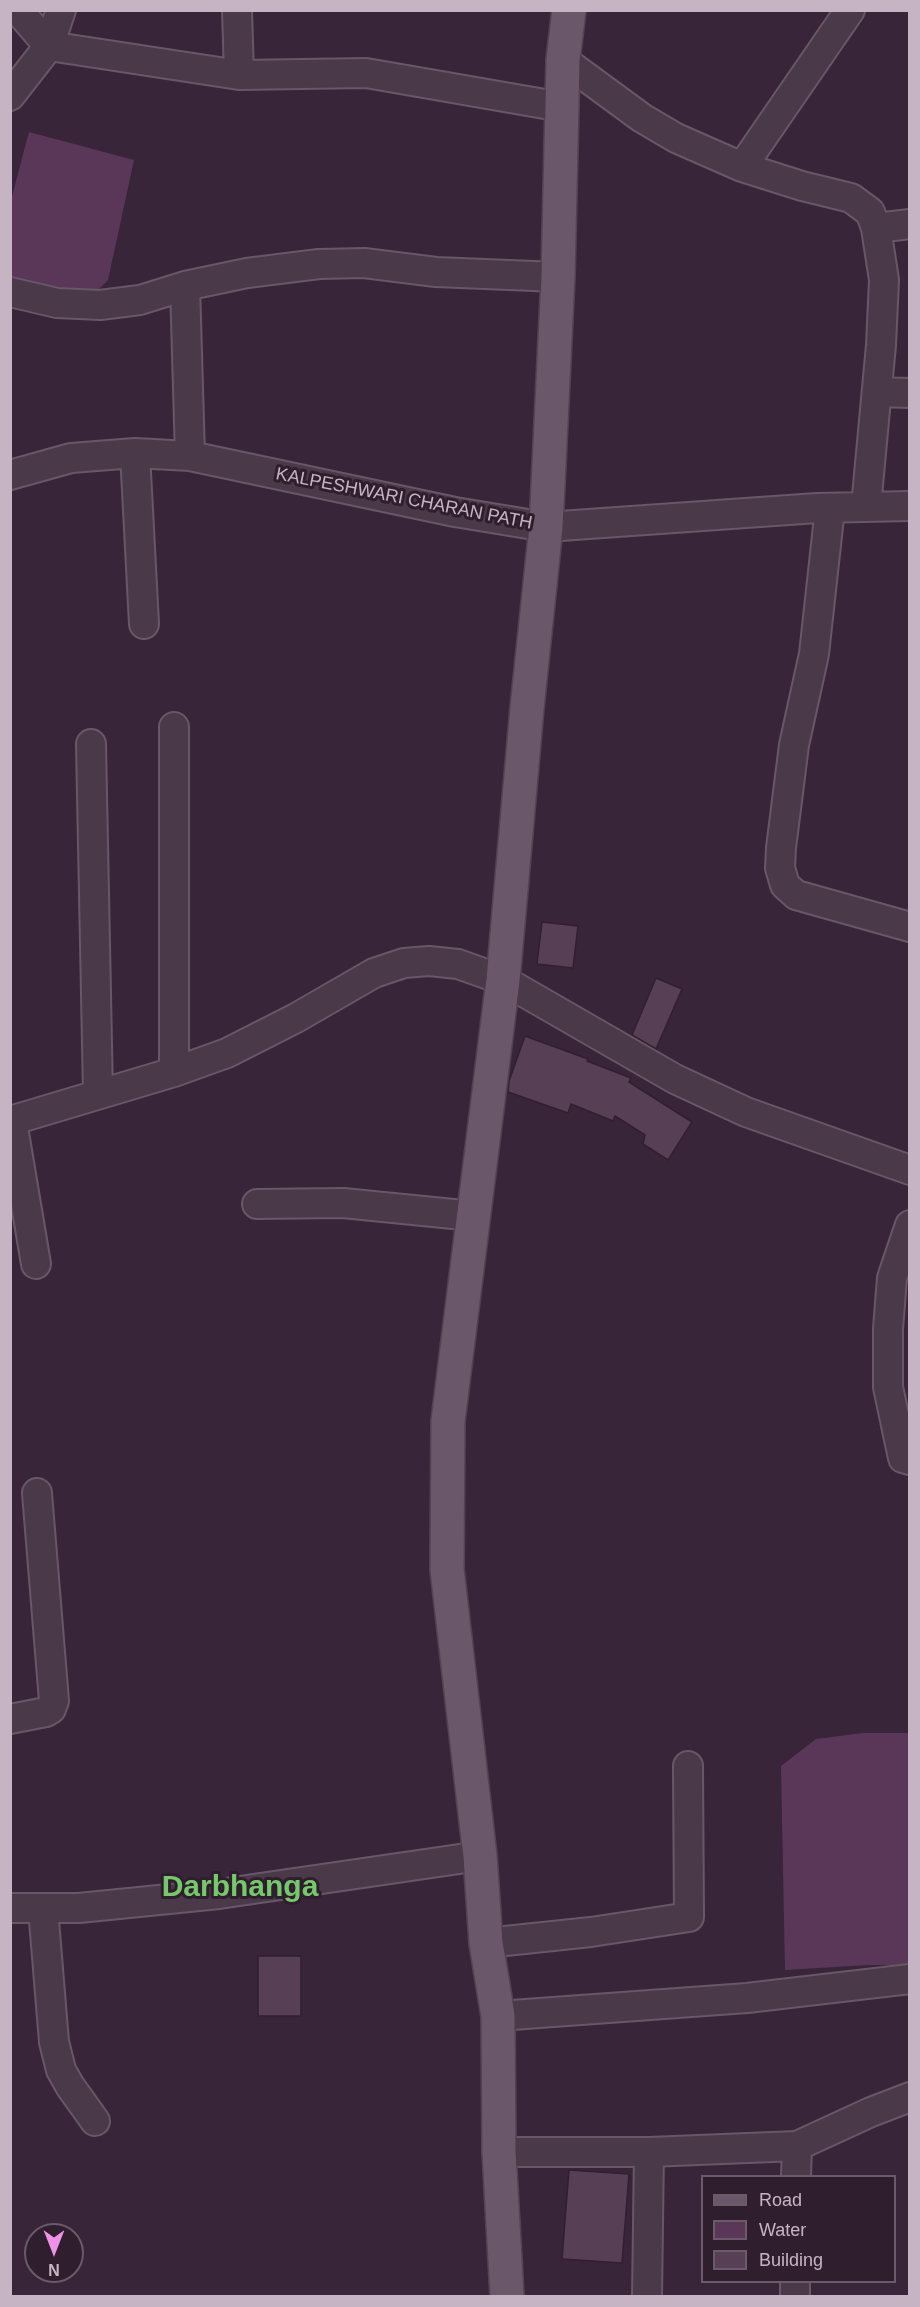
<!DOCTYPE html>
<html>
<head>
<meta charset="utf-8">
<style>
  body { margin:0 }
  #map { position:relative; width:920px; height:2307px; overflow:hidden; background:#392539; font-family:Arial,sans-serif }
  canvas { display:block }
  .frame { position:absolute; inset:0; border:12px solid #c6b4c4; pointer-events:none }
  .legend { position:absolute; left:701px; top:2175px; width:195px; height:108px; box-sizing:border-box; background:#2f1e2e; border:2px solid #6b5a6a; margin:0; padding:8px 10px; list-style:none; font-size:18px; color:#c6b4c4 }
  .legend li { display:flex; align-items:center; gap:12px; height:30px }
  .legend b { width:30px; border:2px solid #6b5a6a }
  .north { position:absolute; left:24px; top:2223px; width:60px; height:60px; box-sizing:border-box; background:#2f1e2e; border:2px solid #6b5a6a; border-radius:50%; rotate:180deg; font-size:16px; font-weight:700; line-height:24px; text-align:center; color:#c6b4c4 }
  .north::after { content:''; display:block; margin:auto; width:21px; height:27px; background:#ed92e6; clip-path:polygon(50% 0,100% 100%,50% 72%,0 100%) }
</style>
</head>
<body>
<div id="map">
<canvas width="920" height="2307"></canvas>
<div class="frame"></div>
<ul class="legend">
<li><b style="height:8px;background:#6a5769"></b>Road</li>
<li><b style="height:16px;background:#5a3759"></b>Water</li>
<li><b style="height:16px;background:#573f55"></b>Building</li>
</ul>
<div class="north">N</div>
</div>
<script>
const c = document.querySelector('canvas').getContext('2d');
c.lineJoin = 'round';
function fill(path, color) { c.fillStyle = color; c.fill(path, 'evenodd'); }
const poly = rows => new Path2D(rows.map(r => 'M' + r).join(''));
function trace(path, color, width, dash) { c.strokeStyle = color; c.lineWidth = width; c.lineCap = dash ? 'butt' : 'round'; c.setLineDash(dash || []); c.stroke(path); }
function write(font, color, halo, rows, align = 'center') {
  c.font = font + ' Arial,sans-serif'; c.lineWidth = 6; c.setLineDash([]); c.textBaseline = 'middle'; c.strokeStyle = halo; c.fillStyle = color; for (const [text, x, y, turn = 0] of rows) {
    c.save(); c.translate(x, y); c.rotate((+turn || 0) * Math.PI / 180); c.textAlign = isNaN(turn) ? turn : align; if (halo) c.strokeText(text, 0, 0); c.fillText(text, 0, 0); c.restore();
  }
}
const water = poly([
  [29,132,134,160,108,280,98,290,86,294,72,295,11,278,11,200],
  [863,1733,909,1733,909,1965,868,1965,785,1970,781,1766,816,1739]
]);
const building = poly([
  [542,922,578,926,573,968,537,964,542,922],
  [656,978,682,989,656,1049,632,1035,656,978],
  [525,1036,588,1059,587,1061,631,1078,629,1082,692,1122,668,1160,643,1144,645,1135,615,1116,613,1121,571,1104,568,1113,508,1092,509,1081,525,1036],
  [258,1956,301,1956,301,2016,258,2016,258,1956],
  [569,2170,629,2174,622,2263,562,2259,569,2170]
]);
const minor = poly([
  [18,10,49,46,239,75,366,73,562,107],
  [237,10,239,75],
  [563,60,642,118,676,138,742,167,802,186,851,198,870,212,876,228,884,280,881,345,866,507],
  [10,96,49,46,61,10],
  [742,167,850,10],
  [876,228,910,224],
  [185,286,190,456],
  [10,292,57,303,100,305,140,300,185,286,247,273,319,264,364,263,436,272,558,277],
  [877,392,910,393],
  [135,453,144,624],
  [10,475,71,458,135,453,190,456,455,512,546,527,817,508,910,506],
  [830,508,814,654,794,745,781,848,780,868,785,885,796,895,910,927],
  [174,727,174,1072],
  [91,744,98,1094],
  [10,1121,174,1072,227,1053,296,1018,374,973,404,963,429,961,458,964,503,980,675,1079,746,1112,910,1170],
  [12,1121,36,1264],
  [257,1204,343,1203,473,1216],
  [910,1225,892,1278,888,1329,888,1387,903,1458,910,1460],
  [10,1719,46,1712,51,1709,54,1701,37,1493],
  [10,1908,79,1908,219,1894,480,1856],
  [43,1908,54,2042,61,2070,70,2086,95,2121],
  [486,1943,591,1932,689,1917,688,1766],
  [498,2016,747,1998,910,1979],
  [499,2152,649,2152],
  [796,2176,797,2146],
  [647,2296,649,2152,797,2146,871,2112,910,2097],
  [795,2296,795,2282]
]);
const major = poly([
  [507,2296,499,2152,498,2016,486,1943,480,1856,447,1569,448,1421,503,980,527,708,546,527,558,277,563,60,569,10]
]);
const streetNames = [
  ["KALPESHWARI CHARAN PATH",404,499,11]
];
const townNames = [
  ["Darbhanga",240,1888]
];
fill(water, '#5a3759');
fill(building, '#573f55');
trace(building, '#312030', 1.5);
trace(minor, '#685767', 32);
trace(major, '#534252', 36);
trace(minor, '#4a3949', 28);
trace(major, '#6a5769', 33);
write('18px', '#c6b4c4', '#2f1e2e', streetNames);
write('bold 30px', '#75c96b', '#2f1e2e', townNames);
</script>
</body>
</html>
